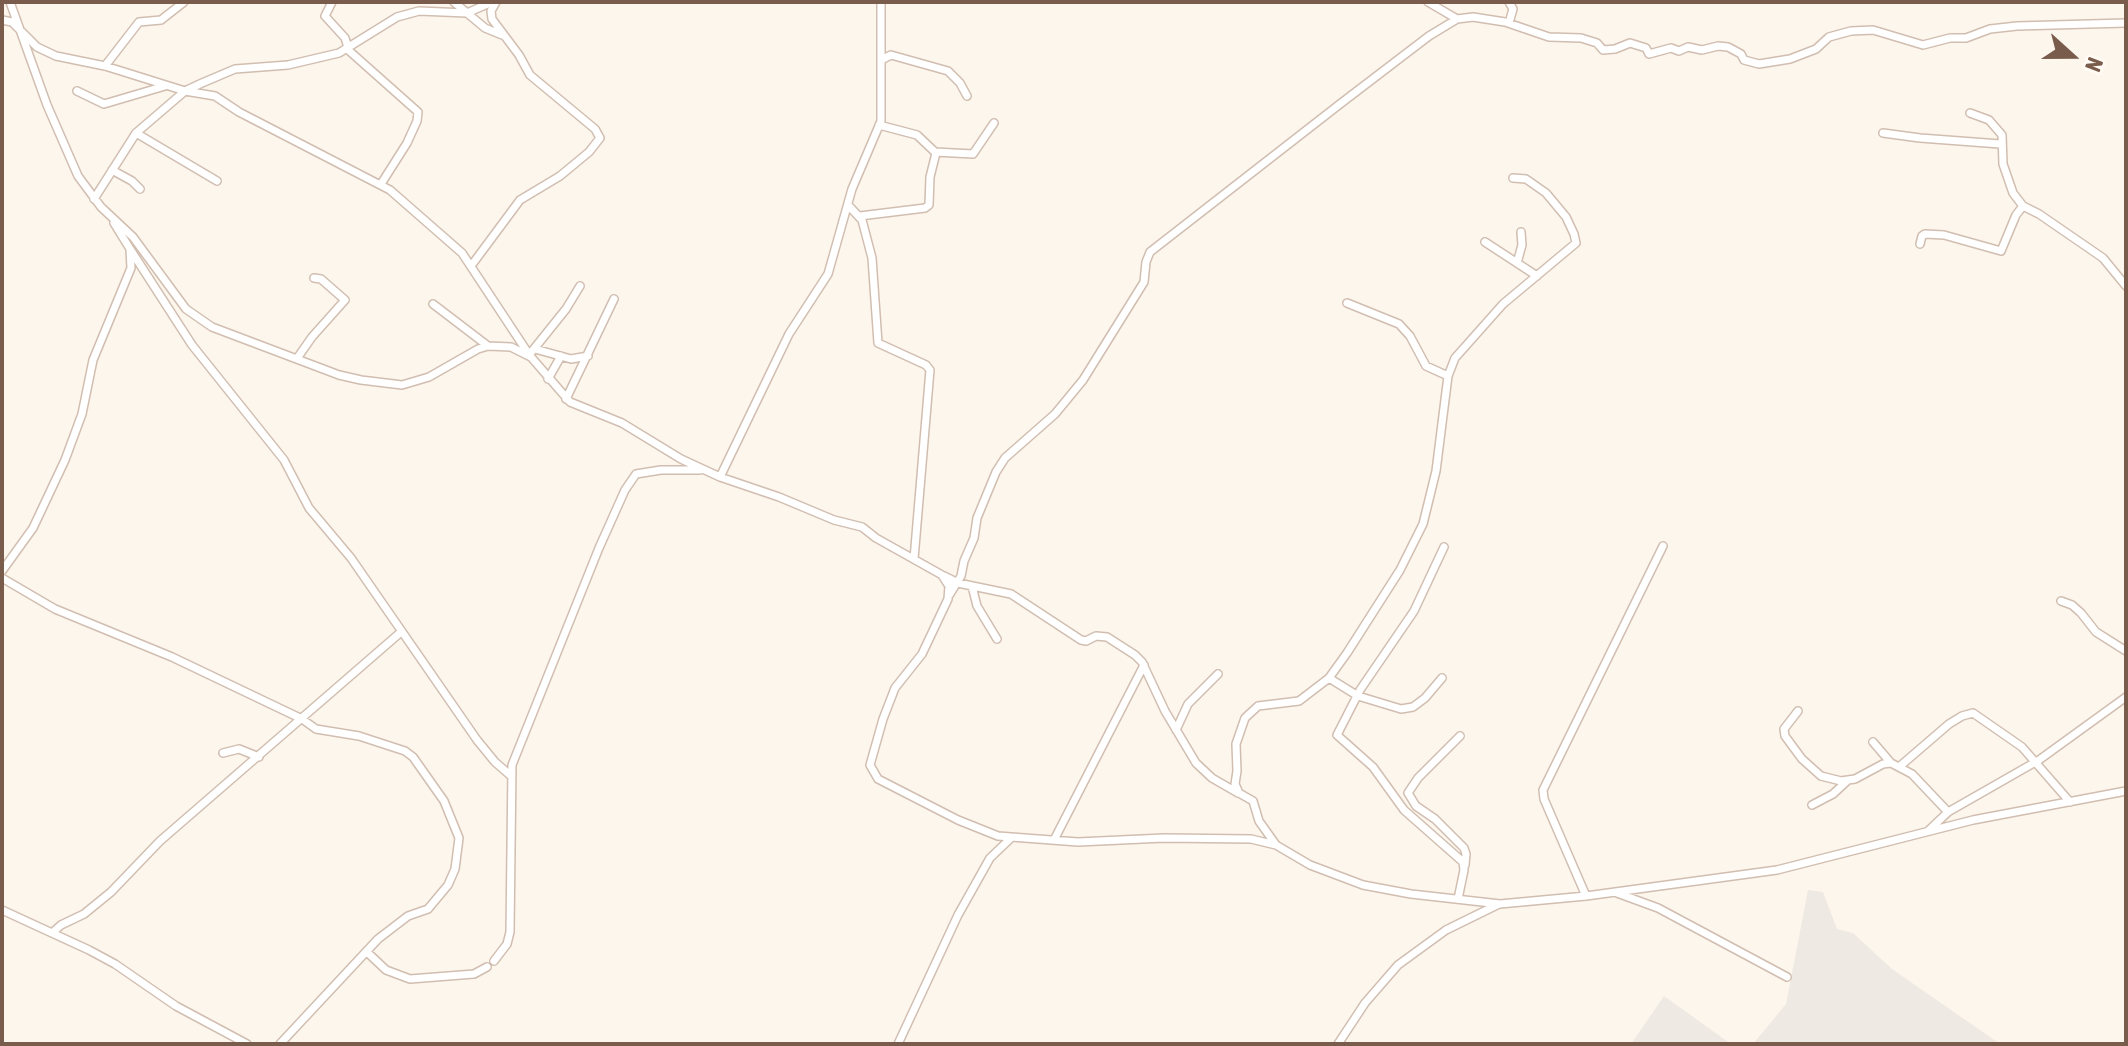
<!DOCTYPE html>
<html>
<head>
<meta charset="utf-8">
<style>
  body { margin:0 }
  #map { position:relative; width:2128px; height:1046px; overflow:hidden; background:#fdf6ec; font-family:"Asap Condensed",sans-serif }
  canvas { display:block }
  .frame { position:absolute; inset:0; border:4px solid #7a5c4d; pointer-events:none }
  .north { position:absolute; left:2032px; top:16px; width:80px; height:80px; -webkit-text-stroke:6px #fffaf3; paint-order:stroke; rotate:111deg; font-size:22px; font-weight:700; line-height:32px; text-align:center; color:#7a5c4d }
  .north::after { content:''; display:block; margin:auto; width:28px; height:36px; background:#7a5c4d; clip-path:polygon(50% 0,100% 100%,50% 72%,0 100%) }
</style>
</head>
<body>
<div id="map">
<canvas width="2128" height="1046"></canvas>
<div class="frame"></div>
<div class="north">N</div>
</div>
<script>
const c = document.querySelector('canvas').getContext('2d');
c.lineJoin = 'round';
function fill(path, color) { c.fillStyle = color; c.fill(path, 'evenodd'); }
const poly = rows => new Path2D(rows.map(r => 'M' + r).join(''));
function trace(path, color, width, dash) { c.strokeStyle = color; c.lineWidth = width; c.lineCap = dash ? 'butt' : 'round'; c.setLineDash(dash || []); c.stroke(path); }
const industrial = poly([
  [1808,890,1823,892,1837,929,1853,933,1892,969,2000,1044,1753,1044,1786,1004],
  [1664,996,1731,1044,1631,1044]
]);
const minor = poly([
  [10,2,47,105,78,176,101,207,133,237,186,309,212,327,339,375,361,380,402,385,429,377,478,349,488,346,511,347,531,357,570,402,622,423,681,459,720,477,779,497,834,520,862,527,876,538,942,575,949,586,948,599,922,654,895,688,883,719,870,765,878,779,958,820,998,836,1078,842,1164,838,1251,839,1276,845],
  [332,2,325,16,345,38,348,47],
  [454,2,485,28,502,35],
  [1428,2,1457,19],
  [1509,2,1513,9,1509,23],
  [2,20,12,22,37,47,56,56,105,66,185,91,215,96,239,112,390,190,462,253,528,353],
  [346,48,418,112,417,121,407,143,381,184],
  [881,60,891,55,948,71,960,83,967,96],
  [105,66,139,22,161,20,184,2],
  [77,91,104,104,165,86],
  [1970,113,1989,120,2002,135,2003,164,2013,193,2023,206,2039,214,2103,258,2126,286],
  [136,133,217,181],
  [1883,133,1920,138,2000,144],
  [935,152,973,154,994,123],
  [112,170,132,181,140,189],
  [1513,178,1526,179,1546,193,1566,217,1574,234,1576,243,1503,304,1455,358,1448,376,1436,471,1423,524,1400,570,1347,653,1329,678,1299,701,1258,706,1245,718,1236,744,1237,771,1235,784,1239,793,1253,801,1259,821,1276,845,1310,865,1363,885,1411,894,1500,904,1586,896,1777,870,1973,820,2126,791],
  [94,199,136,133,185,91,202,83,235,69,288,65,339,53,397,17,419,11,467,13,492,2],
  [848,205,862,220,872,258,878,343,926,365,930,370,914,559],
  [860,216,925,208,929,205,930,177,936,153,917,135,879,125],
  [1485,242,1537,276],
  [1920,244,1922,236,1925,234,1944,235,2001,251,2016,215,2023,206],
  [130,249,192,345,284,460,309,508,351,558,477,740,495,762,510,775],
  [1517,263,1522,245,1521,232],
  [471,266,520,200,560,176,589,152,600,138,595,129,530,75,519,55,492,19,491,11,496,2],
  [1347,303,1399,324,1410,336,1426,366,1448,376],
  [433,304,488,346],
  [535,349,571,359,588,356],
  [529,355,566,309,580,286],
  [298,357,312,337,345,300,321,279,314,278],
  [548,379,561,356],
  [566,399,614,299],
  [720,477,789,334,828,274,852,189,881,121,881,2],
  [1444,547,1414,611,1360,690,1337,735,1373,767,1404,810,1463,862,1464,870,1458,899],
  [2,571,33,528,65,460,82,414,93,360,131,268,130,249,114,223],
  [944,576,958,583,1011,594,1081,640,1086,641,1096,636,1107,637,1135,655,1142,662,1165,711,1196,763,1212,778,1238,793],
  [2,578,55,609,172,657,302,719,316,729,359,736,405,751,413,757,444,801,459,838,455,869,448,885,428,909,408,916,378,939,280,1044],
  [972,586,977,606,997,639],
  [950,594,961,576,964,561,974,538,977,518,996,472,1005,458,1055,414,1083,380,1144,282,1146,262,1150,252,1340,104,1429,36,1457,19,1473,17,1505,22,1549,37,1581,38,1597,43,1603,50,1615,49,1630,43,1646,48,1649,54,1671,48,1679,51,1688,47,1702,50,1718,46,1728,47,1741,54,1744,60,1759,64,1790,59,1816,49,1829,37,1851,31,1873,30,1923,45,1950,38,1966,38,1990,29,2017,26,2126,23],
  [2061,601,2072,605,2081,613,2096,632,2126,651],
  [1329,678,1358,696,1401,709,1413,707,1425,698,1442,678],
  [1798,711,1784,729,1785,736,1802,759,1821,776,1841,781,1855,779,1883,764,1891,763,1912,774,1948,812],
  [1176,730,1188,704,1218,674],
  [1460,736,1418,778,1408,793,1416,806,1435,819,1464,848,1466,854,1465,865],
  [1873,742,1891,763],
  [223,753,239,749,259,757],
  [1899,767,1949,724,1962,716,1973,713,2022,747,2070,802],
  [1812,805,1833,794,1847,781],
  [1928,831,1948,812,2039,760,2126,697],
  [1054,840,1144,665],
  [1617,893,1658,908,1787,977],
  [1586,896,1544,799,1543,790,1663,546],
  [2,910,89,950,115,964,176,1006,247,1044],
  [52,933,61,925,84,914,111,892,160,841,401,632],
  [368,953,386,970,410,979,474,974,487,967],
  [494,961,507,944,510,932,512,765,599,548,625,490,636,474,661,470,700,470],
  [898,1044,958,915,990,858,1011,838],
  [1338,1044,1365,1003,1398,965,1446,930,1499,904]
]);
fill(industrial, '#efe9e4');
trace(minor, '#d1beb0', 10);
trace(minor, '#fff', 7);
</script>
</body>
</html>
